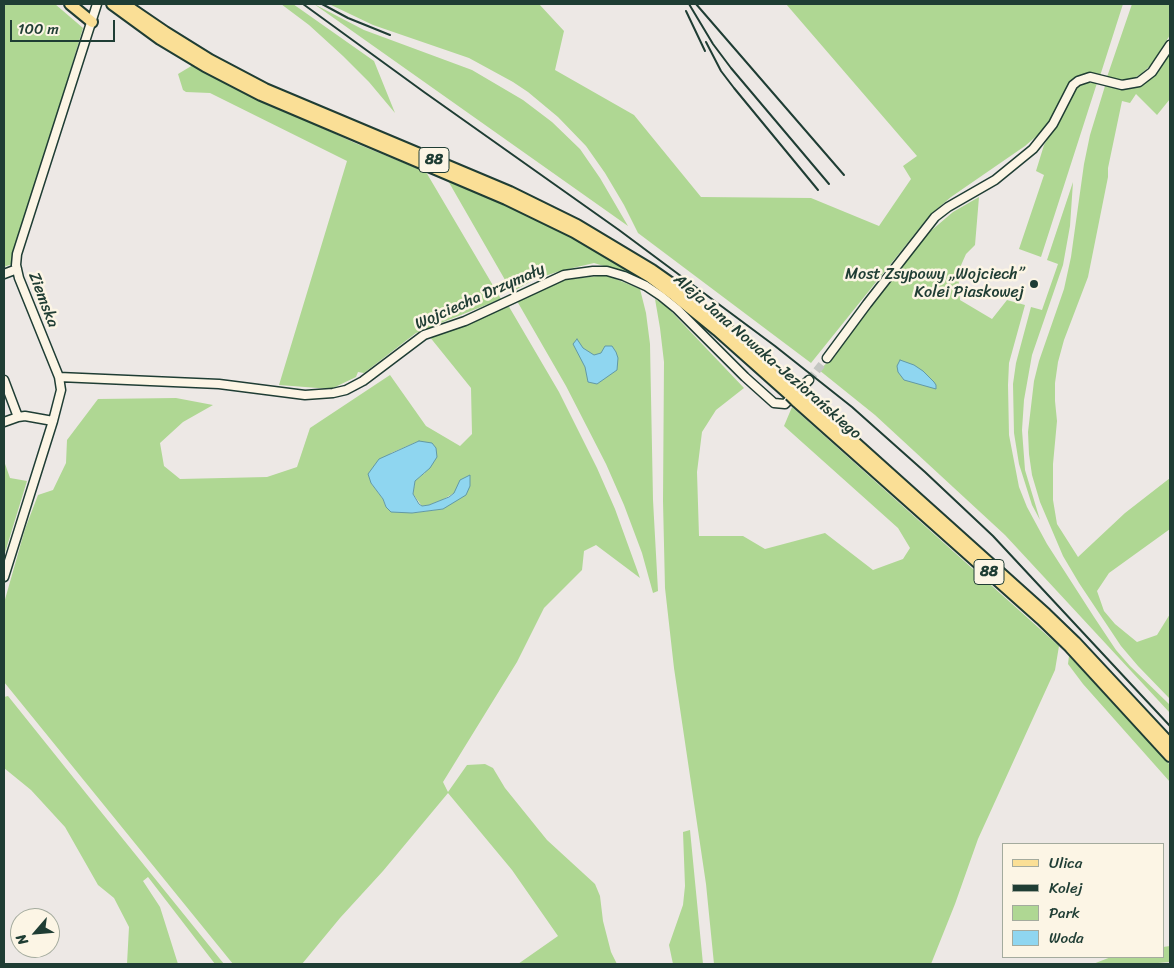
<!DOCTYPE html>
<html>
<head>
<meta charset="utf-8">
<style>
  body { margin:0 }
  #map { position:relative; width:1174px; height:968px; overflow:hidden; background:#ede8e5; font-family:Sriracha,sans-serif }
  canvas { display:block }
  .frame { position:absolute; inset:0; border:5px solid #1f3d34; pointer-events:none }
  .legend { position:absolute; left:1002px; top:843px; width:162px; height:115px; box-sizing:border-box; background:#fcf5e5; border:1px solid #a4ab9e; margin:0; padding:6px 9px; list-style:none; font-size:15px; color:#1f3d34 }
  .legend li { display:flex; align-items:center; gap:10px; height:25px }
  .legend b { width:25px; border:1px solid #a4ab9e }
  .north { position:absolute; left:10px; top:908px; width:50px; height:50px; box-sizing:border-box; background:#fcf5e5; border:1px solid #a4ab9e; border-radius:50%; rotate:243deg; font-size:14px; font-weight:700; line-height:20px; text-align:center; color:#1f3d34 }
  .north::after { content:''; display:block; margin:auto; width:18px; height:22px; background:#1f3d34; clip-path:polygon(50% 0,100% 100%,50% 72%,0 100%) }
  .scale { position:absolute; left:10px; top:20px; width:105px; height:22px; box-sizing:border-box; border:2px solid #1f3d34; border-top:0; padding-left:6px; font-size:15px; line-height:18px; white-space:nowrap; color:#1f3d34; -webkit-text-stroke:4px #fcf5e5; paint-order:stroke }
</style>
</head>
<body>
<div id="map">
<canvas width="1174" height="968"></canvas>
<div class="frame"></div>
<ul class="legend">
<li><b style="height:6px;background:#fadf96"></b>Ulica</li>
<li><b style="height:6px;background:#1f3d34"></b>Kolej</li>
<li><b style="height:14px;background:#afd793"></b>Park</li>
<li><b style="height:14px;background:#8fd6f0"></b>Woda</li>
</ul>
<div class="north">N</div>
<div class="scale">100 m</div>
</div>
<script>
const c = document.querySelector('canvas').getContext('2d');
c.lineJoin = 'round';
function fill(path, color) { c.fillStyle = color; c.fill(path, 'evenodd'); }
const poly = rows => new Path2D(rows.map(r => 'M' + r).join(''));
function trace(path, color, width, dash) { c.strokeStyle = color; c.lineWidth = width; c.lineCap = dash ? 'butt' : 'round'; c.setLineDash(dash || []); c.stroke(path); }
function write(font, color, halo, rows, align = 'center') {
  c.font = font + ' Sriracha,sans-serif'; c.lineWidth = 5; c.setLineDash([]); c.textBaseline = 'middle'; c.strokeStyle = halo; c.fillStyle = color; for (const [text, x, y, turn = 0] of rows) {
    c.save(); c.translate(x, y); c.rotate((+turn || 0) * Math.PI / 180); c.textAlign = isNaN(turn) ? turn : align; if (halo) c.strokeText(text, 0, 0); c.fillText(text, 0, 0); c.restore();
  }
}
const green = poly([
  [4,4,55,4,83,28,12,264,4,267],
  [281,4,293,4,374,61,395,113,369,82,343,56,309,25],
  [314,4,364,30,472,70,523,100,552,122,580,149,600,178,628,226],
  [329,4,539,4,564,31,555,70,634,115,701,197,811,198,879,226,911,179,903,166,917,156,786,4,1123,4,1100,76,1082,74,1075,78,1061,97,1053,115,1040,133,1025,146,951,197,930,215,811,363,638,233,624,205,605,173,586,146,558,117,528,92,513,82,469,58,373,25],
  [1132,4,1170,4,1170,35,1152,64,1141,74,1132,79,1121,80,1107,77],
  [1170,52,1170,99,1157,115,1136,94,1130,103,1122,101,1108,168,1108,177,1088,277,1064,340,1058,362,1055,383,1055,401,1057,421,1053,464,1053,500,1057,524,1078,557,1125,513,1170,478,1170,529,1109,573,1097,591,1104,611,1115,624,1137,642,1157,635,1170,614,1170,699,1138,666,1121,646,1079,583,1063,556,1040,502,1032,475,1029,454,1028,432,1034,381,1039,361,1064,289,1071,257,1084,164,1090,135,1105,86,1123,89,1140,85,1153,77],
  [193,65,222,82,355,143,426,172,501,299,416,333,364,373,358,372,356,377,331,389,279,385,347,161,210,93,186,92,183,90,178,74],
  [1087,83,1097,83,1041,257,1019,249,1044,175,1036,171,1044,145,1063,114,1077,86],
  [447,179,561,231,640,277,594,263,560,271,533,280,512,292],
  [1073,182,1070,226,1063,265,1032,355,1024,400,1022,430,1025,470,1040,520,1032,505,1019,464,1014,433,1013,384,1016,363,1031,307,1042,310,1058,264,1047,260],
  [979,197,975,245,966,254,958,272,960,300,992,319,1007,300,1025,305,1009,363,1008,385,1009,435,1019,487,1027,507,1047,544,1094,617,1116,650,1130,666,1170,705,1170,713,1005,535,875,415,819,370,836,355,834,353,926,235,953,212],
  [606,275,640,289,646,313,650,344,653,500,658,591,653,593,642,553,624,505,606,464,566,386,517,301,565,280],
  [655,299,666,306,744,388,716,410,702,432,697,472,699,536,743,536,765,549,825,533,873,570,903,559,910,548,898,528,784,426,792,407,1059,646,1055,670,978,839,955,904,931,964,714,964,706,884,674,668,665,588,663,501,664,362,660,328],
  [508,305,559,392,597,468,615,509,640,578,596,545,584,551,582,570,544,608,517,662,443,782,448,792,467,765,485,764,493,768,505,788,547,840,595,884,600,896,603,921,611,952,617,964,518,964,558,936,512,870,448,793,383,871,340,918,302,964,233,964,4,682,4,603,25,529,38,495,53,490,66,463,67,440,98,399,176,398,213,405,183,422,160,443,164,466,180,479,267,477,297,467,310,428,390,375,426,426,460,446,472,434,471,388,429,336,448,331],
  [419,441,425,473,415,480,413,494,422,506,429,505,442,500,454,493,443,509,412,513,386,507,383,499,371,483,391,453],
  [4,461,10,478,27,481,4,556],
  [1069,656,1170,765,1170,782,1083,684,1068,664],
  [8,696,89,797,224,964,215,964,148,877,143,881,160,907,178,964,127,964,129,927,114,898,98,885,65,827,31,790,4,768,4,697],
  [690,830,703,964,673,964,669,945,683,905,685,886,683,832],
  [1170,946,1170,962,1146,964,1093,964,1111,957,1163,957,1163,947]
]);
const water = poly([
  [577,339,583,348,594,355,601,353,605,346,612,346,616,352,618,358,617,370,597,384,588,382,585,367,573,344,577,339],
  [900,360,914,365,923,371,934,382,936,385,936,389,904,380,898,372,897,366,900,360],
  [419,441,432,443,436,448,437,457,430,468,415,481,413,494,419,504,422,506,429,505,449,497,454,493,460,480,470,475,470,486,466,495,443,509,412,513,391,512,386,507,383,499,371,483,368,474,379,459,419,441]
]);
const minorTunnel = poly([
  [809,380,827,358]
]);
const minor = poly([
  [4,274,17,269],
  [827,358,867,304,935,217,948,207,995,180,1033,149,1053,124,1073,85,1078,81,1090,77,1122,85,1139,82,1152,72,1170,45],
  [59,377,219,384,305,395,333,393,346,390,363,381,424,335,465,321,564,275,593,271,607,271,624,276,646,286,661,296,677,309,745,377,774,403,785,404,809,380],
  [4,380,18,417,25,416,53,421],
  [4,422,18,417],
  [4,577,53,421,61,390,59,377,19,278,16,265,17,254,97,4]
]);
const major = poly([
  [70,4,92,22],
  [112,4,160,39,205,66,261,95,506,199,574,232,650,277,674,295,717,330,790,395],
  [124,4,165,32,210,60,265,89,510,192,577,225,652,270,679,289,722,324,795,389],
  [802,395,1046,614,1075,642,1170,744],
  [796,401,1041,619,1070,647,1170,756]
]);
const rail = poly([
  [303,4,424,92,619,230,775,346,852,407,925,472,993,536,1170,726],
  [322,4,348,18,390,35],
  [689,4,713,44,731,68,829,184],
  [696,4,844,175],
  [686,11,705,51],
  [706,42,721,71,734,88,818,190]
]);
const majorBridge = poly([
  [795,389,802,395],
  [790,395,796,401]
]);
const markers = [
  [1034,284,5,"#1f3d34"]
];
const shields = [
  [434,160,30],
  [989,572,30]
];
const shieldNames = [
  ["88",434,160],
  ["88",989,572]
];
const poiNames = [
  ["Most Zsypowy „Wojciech”",1024,275],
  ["Kolei Piaskowej",1024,293]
];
const streetNames = [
  ["Wojciecha Drzymały",480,297,-24],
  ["Ziemska",43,300,69],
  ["Aleja Jana Nowaka-Jeziorańskiego",767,357,41]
];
fill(green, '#afd793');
fill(water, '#8fd6f0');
trace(water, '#6299a5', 1);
trace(minorTunnel, '#c4c6c2', 8, [8, 4]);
trace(minor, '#1f3d34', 11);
trace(major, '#1f3d34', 14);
trace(minor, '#fcf5e5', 8);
trace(major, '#fadf96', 10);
trace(rail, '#1f3d34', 2);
trace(majorBridge, '#1f3d34', 14, []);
trace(majorBridge, '#fadf96', 10);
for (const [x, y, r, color] of markers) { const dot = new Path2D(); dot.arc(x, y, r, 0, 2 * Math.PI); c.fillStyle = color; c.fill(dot); trace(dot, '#fcf5e5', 2); }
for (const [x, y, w] of shields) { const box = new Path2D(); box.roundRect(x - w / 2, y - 12.5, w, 25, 4); c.fillStyle = '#fcf5e5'; c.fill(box); trace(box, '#1f3d34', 1); }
write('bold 15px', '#1f3d34', null, shieldNames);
write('16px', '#1f3d34', '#fcf5e5', poiNames, 'right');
write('16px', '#1f3d34', '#fcf5e5', streetNames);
</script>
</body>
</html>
